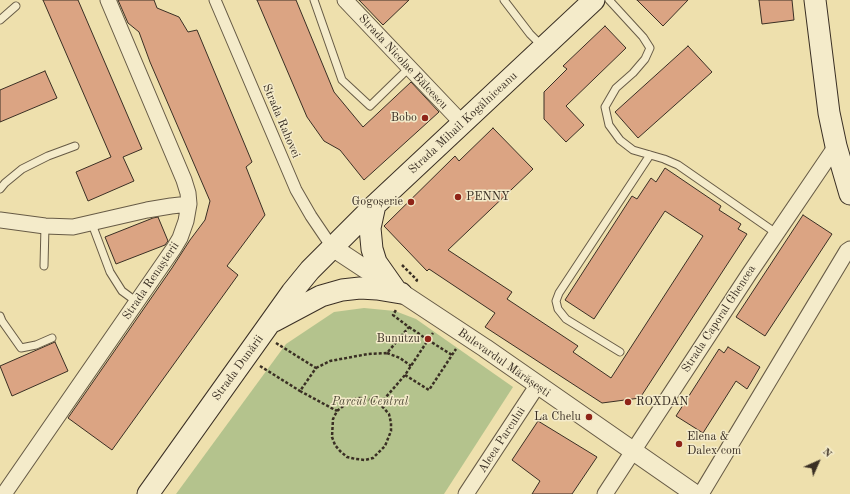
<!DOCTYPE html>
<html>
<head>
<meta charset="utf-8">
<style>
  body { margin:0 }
  #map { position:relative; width:850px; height:494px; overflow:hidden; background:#eee0ad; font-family:"Old Standard TT",serif }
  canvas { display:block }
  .north { position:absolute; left:798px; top:442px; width:40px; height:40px; -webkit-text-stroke:3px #f4ebca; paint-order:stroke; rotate:45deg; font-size:11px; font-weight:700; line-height:16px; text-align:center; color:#3a2f24 }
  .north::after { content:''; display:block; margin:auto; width:14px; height:18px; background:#3a2f24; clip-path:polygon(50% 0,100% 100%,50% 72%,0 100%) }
</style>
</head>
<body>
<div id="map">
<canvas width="850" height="494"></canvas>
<div class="north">N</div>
</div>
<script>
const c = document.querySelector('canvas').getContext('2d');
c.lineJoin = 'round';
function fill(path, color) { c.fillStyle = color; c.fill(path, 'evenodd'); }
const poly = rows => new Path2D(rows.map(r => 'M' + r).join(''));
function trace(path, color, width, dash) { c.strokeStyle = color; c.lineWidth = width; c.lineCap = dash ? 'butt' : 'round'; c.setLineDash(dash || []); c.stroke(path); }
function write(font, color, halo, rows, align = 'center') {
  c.font = font + ' "Old Standard TT",serif'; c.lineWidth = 3; c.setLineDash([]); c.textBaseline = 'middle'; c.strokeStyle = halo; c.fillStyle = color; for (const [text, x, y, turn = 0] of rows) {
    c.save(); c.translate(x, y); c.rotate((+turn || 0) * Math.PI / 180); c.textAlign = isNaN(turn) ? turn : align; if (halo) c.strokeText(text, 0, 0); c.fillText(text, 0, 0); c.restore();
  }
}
const green = poly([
  [364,308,395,311,416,319,513,387,444,494,176,494,286,344,334,312]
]);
const building = poly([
  [43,0,78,0,142,149,123,157,134,181,88,201,76,172,111,157,43,0],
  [118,0,154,0,157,8,179,17,188,32,197,30,252,162,246,167,265,215,227,266,238,275,112,450,68,418,172,268,190,240,205,220,210,201,150,62,139,32,128,23,118,0],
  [257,0,296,0,334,92,363,127,411,82,439,112,364,180,340,150,324,141,307,117,257,0],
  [359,0,409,0,383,25,359,0],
  [637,0,688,0,663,26,637,0],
  [759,0,792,0,794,20,762,24,759,0],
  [605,26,626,48,566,106,584,125,566,142,544,119,544,92,567,69,563,66,605,26],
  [688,46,712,72,638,138,615,112,688,46],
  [45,71,57,98,0,122,0,90,45,71],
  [493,128,533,169,448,250,512,292,507,299,578,346,573,352,611,378,703,236,665,211,594,319,565,300,632,196,637,199,651,178,656,182,665,168,721,206,719,210,741,224,738,229,747,234,640,398,602,403,485,327,495,313,429,269,427,271,384,226,455,156,459,161,493,128],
  [803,215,832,234,765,336,736,317,803,215],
  [158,217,168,241,165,245,116,264,105,237,153,218,158,217],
  [55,342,68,371,12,396,0,366,55,342],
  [728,347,760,367,747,389,736,381,703,433,676,416,719,349,724,353,728,347],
  [538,421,597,457,572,494,532,494,540,481,512,460,538,421]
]);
const path = poly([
  [402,265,417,280,415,283],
  [409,327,428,340,433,333],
  [276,343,316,368,300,391,337,411],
  [387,353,400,358,411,366],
  [260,366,300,391],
  [316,368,330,361,368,354,387,353,409,327,393,315,396,310],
  [405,375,429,390,456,349],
  [359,398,368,399,380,404,389,414,391,423,391,431,385,446,373,458,365,460,356,459,347,457,340,451,335,445,332,437,333,419,337,411,351,400,359,398],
  [380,404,405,375,428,340,452,355]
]);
const service = poly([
  [314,0,342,80,370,106,409,68],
  [504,0,530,34,542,46],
  [609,0,643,37,650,48,645,59,633,73,616,88,605,107,609,125,620,140,633,150,664,159,678,165,776,233],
  [0,20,16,6],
  [0,189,5,183,22,169,48,156,75,146],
  [92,224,110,272,122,291,137,302],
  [44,266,45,226],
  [0,316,2,321,21,348,36,345,52,338],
  [620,352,566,319,558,309,556,301,559,293,650,155]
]);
const pedestrian = poly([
  [215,0,296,190,311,216,332,247]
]);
const minor = poly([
  [345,0,462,123],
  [0,220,45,226,73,227,147,210,171,206,189,204],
  [4,494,174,248,180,238,186,221,189,204,188,193,184,180,108,0],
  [466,494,537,386],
  [605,494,749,274,836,146],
  [701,494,847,251,850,249]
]);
const tertiary = poly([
  [332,247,485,348,695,494]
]);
const secondary = poly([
  [815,0,829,113,836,146,850,194],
  [375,205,370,228,372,249,376,262,395,289],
  [274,321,321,296,342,290,360,288,377,289,401,293],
  [148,494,292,292,310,270,375,205,594,0]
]);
const markers = [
  [425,118,4,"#8f2418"],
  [458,197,4,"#8f2418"],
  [411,202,4,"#8f2418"],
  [428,339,4,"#8f2418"],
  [628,402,4,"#8f2418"],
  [589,417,4,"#8f2418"],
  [679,444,4,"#8f2418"]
];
const streetNames = [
  ["Strada Nicolae Bălcescu",403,62,47],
  ["Strada Rahovei",281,121,67],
  ["Strada Mihail Kogălniceanu",463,123,-43],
  ["Strada Renașterii",151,281,-56],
  ["Strada Caporal Ghencea",719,319,-57],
  ["Bulevardul Mărășești",504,363,35],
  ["Strada Dunării",238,368,-54],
  ["Aleea Parcului",502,440,-57]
];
const poiNames = [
  ["Bobo",417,118],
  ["PENNY",466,197,"left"],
  ["Gogoșerie",403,202],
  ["Bunutzu",420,339],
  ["ROXDAN",636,402,"left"],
  ["La Chelu",581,417],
  ["Elena &",687,437,"left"],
  ["Dalex com",687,451,"left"]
];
const parkNames = [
  ["Parcul Central",370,402]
];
fill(green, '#b4c38d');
fill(building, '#dba483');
trace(building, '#3a2f24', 1);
trace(service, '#675b46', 9);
trace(pedestrian, '#675b46', 13);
trace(minor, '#675b46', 17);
trace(tertiary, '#675b46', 20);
trace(secondary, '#3a2f24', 23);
trace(path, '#3a2f24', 2.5, [3, 2]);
trace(service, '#f4ebca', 7);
trace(pedestrian, '#f4ebca', 11);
trace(minor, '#f4ebca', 15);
trace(tertiary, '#f4ebca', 18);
trace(secondary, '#f4ebca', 21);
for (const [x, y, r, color] of markers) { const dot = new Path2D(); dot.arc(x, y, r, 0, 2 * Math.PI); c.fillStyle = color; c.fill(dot); trace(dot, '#f4ebca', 1.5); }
write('12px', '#3a2f24', '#f4ebca', streetNames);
write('12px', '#3a2f24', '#f4ebca', poiNames, 'right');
write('italic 12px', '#524d39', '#f4ebca', parkNames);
</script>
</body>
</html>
